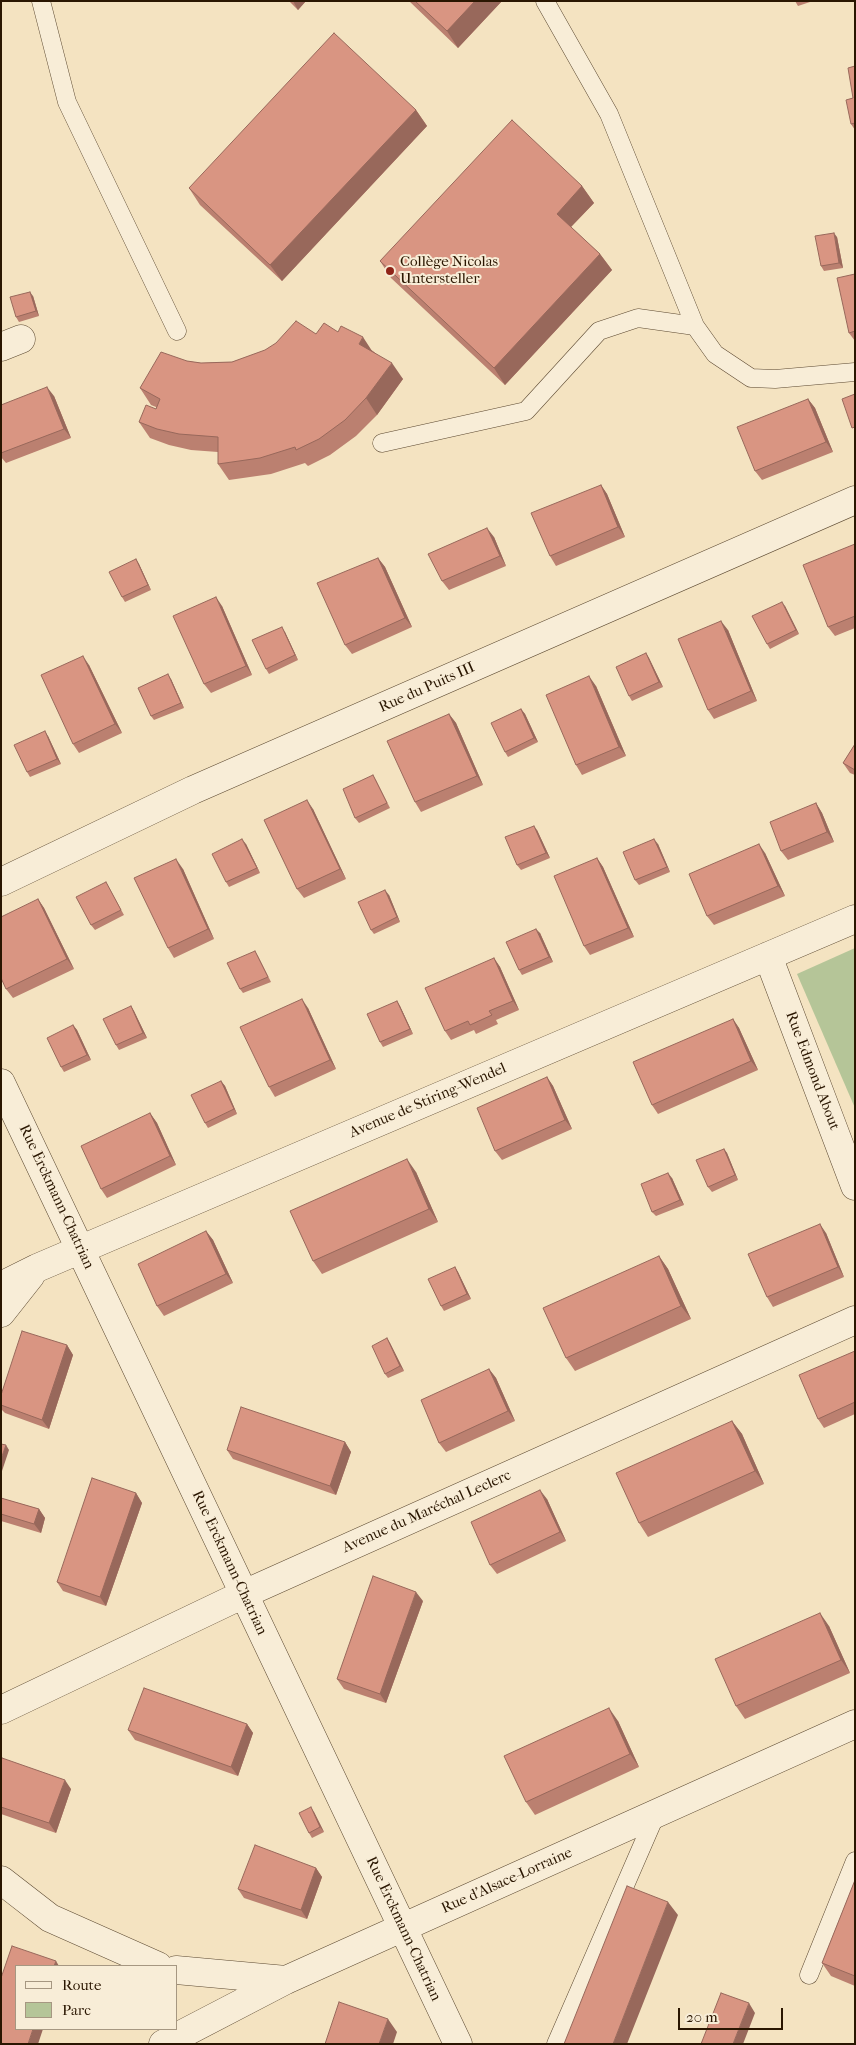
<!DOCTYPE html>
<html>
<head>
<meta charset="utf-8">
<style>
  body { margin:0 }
  #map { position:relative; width:856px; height:2045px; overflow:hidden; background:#f4e3c1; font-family:"IM FELL French Canon",serif }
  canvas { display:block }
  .frame { position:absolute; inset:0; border:2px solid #2a1601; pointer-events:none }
  .legend { position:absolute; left:15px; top:1965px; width:162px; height:65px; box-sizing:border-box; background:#f8edd7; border:1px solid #a69781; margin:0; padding:6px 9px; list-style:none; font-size:15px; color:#2a1601 }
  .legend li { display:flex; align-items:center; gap:10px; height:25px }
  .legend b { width:25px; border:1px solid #a69781 }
  .scale { position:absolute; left:678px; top:2008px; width:105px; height:22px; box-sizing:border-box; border:2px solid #2a1601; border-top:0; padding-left:6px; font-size:15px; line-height:18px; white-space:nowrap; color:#2a1601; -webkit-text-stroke:4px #f8edd7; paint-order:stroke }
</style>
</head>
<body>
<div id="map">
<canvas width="856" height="2045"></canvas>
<div class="frame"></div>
<ul class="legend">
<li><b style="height:6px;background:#f8edd7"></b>Route</li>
<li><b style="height:14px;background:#b5c598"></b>Parc</li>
</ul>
<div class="scale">20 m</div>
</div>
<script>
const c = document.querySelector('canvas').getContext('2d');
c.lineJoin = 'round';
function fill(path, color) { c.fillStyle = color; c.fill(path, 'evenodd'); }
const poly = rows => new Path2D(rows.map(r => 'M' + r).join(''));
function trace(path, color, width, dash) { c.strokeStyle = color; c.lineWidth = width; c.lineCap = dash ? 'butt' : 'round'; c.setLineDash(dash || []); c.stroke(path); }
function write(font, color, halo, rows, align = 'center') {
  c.font = font + ' "IM FELL French Canon",serif'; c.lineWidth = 4; c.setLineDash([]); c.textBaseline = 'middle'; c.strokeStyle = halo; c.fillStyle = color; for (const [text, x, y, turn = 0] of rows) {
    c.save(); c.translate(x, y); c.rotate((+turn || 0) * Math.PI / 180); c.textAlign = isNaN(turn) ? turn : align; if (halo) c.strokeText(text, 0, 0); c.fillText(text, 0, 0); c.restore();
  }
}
const green = poly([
  [855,948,855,1108,797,974]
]);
const service = poly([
  [41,1,67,102,177,331],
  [545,1,609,114,695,326,715,354,751,378,775,379,855,372],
  [382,443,526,411,599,331,638,318,695,326],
  [809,1975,855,1861],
  [556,2044,656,1814]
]);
const minor = poly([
  [1,347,21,339],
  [1,882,193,790,855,500],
  [768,956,855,1186],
  [1,1083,458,2044],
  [1,1286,37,1268,855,919],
  [1,1313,31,1275],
  [1,1710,244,1594,855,1320],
  [1,1880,50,1918,158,1966],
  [176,1970,286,1980],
  [163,2044,286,1980,855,1724]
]);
const wall = poly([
  [289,1,306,1,298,10],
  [409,1,502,1,458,48],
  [795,1,813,1,798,6],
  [855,66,855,130,851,124,853,98],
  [416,110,427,126,282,281,200,205,189,188],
  [582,186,594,203,571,227,600,254,612,270,505,385,391,278,380,261],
  [837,237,843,268,824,271,821,266],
  [855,274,855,341,849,333],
  [33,296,39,316,19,322,16,317],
  [338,332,373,351,403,379,377,415,356,436,330,455,308,466,305,463,271,474,229,480,218,464,218,452,191,450,169,445,150,438,139,422,156,409,156,407,151,405,140,388,187,361,201,363,232,362,316,334],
  [54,396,71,438,6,463,1,457,1,405],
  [808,399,815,408,833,452,762,480,755,471],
  [601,485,607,494,625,537,556,566,550,556],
  [494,537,506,566,449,590,442,581],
  [855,544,855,628,835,636,828,627],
  [378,558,385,567,412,627,352,654,345,645],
  [136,559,139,564,151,590,125,602,122,597],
  [222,606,252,675,211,693,204,684],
  [785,606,799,634,770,649,767,644],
  [728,630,757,701,714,719,708,710],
  [285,632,298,660,269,674,266,669],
  [646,653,649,658,663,687,632,701,629,696],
  [89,665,122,733,79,753,73,744],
  [171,679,184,708,154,720,151,716],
  [596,686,626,756,582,775,576,765],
  [521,709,525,714,538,742,508,757,505,752],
  [449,714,456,723,483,785,421,812,415,802],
  [48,736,61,764,30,777,27,772],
  [855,744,855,775,850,773,843,763],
  [373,775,376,780,390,808,359,823,355,818],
  [816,803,822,813,834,842,788,860,781,851],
  [313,809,346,879,304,898,297,889],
  [537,830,550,858,521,870,517,865],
  [246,844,260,873,229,887,226,882],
  [658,844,670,872,639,885,635,880],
  [765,853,785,896,714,925,707,916],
  [597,858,603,867,634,937,590,955,584,946],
  [183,869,214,939,174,958,168,948],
  [106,882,124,915,95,930,91,925],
  [389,895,400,922,374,934,371,930],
  [38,899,44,908,74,969,13,998,6,989],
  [540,933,553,962,522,975,519,970],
  [255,951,258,956,271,982,243,993,240,989],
  [494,958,500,967,519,1010,496,1020,498,1024,476,1034,474,1030,451,1040,445,1031],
  [397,1001,400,1006,413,1034,383,1047,380,1042],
  [131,1006,134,1011,147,1038,119,1050,116,1045],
  [308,1008,336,1069,275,1097,269,1087],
  [733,1019,739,1028,758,1070,658,1114,652,1105],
  [73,1025,77,1030,91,1060,64,1072,61,1067],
  [547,1077,553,1086,572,1129,502,1160,495,1151],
  [221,1081,225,1086,237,1114,208,1128,205,1123],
  [150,1113,157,1123,176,1165,107,1198,101,1189],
  [724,1149,727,1153,738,1180,712,1192,708,1187],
  [416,1172,438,1222,322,1274,313,1261],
  [672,1178,684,1205,656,1216,652,1212],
  [206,1231,213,1240,233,1283,164,1316,157,1306],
  [826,1233,844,1277,773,1307,767,1297],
  [659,1256,668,1269,691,1319,575,1371,566,1358],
  [455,1267,458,1272,471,1299,444,1311,441,1306],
  [387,1338,390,1343,404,1371,388,1378,385,1374],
  [67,1345,73,1355,49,1429,5,1413,1,1409,1,1395],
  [855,1351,855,1414,824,1428,818,1419],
  [489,1369,496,1378,515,1421,446,1452,439,1443],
  [732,1421,742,1434,764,1484,648,1537,639,1523],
  [345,1442,351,1452,336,1495,233,1459,227,1450],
  [136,1493,142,1503,106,1606,63,1591,57,1582],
  [1,1498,39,1509,45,1518,41,1533,1,1521],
  [547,1499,566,1541,497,1574,490,1565],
  [423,1601,386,1703,344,1689,337,1679],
  [829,1626,850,1673,745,1719,736,1706],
  [618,1721,639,1767,535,1815,526,1802],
  [247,1724,253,1733,238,1776,135,1740,128,1730],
  [1,1761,71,1789,56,1833,1,1814],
  [314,1812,324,1832,312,1838,309,1833],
  [316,1868,322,1877,307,1919,244,1898,238,1889],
  [855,1880,855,1986,831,1976,822,1963]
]);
const shadedWall = poly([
  [293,1,306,1,298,10],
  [475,1,502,1,458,48,447,31],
  [416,110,427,126,282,281,270,265],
  [582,186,594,203,568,230,557,214],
  [834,233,837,237,843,268,839,263],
  [600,254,612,270,505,385,494,368],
  [30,292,33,296,39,316,36,311],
  [363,337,374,354,359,344],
  [392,363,403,379,377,415,366,398],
  [47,387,54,396,71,438,64,429],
  [808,399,815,408,833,452,826,442],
  [601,485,607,494,625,537,618,527],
  [487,528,494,537,506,566,500,556],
  [378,558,385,567,412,627,405,618],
  [136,559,139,564,151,590,148,585],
  [216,597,222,606,252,675,246,666],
  [782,602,785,606,799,634,796,630],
  [721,621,728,630,757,701,751,691],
  [282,627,285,632,298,660,295,655],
  [646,653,649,658,663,687,659,682],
  [83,656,89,665,122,733,115,724],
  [168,674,171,679,184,708,181,703],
  [589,676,596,686,626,756,619,747],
  [521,709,525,714,538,742,534,738],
  [449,714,456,723,483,785,477,776],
  [45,731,48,736,61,764,57,759],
  [307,800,313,809,346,879,340,869],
  [816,803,822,813,834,842,827,832],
  [534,826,537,830,550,858,546,853],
  [242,839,246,844,260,873,257,868],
  [654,839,658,844,670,872,667,867],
  [759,844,765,853,785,896,778,886],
  [597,858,603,867,634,937,628,928],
  [176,859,183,869,214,939,208,929],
  [385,890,389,895,400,922,397,917],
  [38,899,44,908,74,969,67,959],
  [536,929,540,933,553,962,549,957],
  [494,958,500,967,519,1010,513,1001],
  [302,999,308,1008,336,1069,330,1060],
  [397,1001,400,1006,413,1034,410,1029],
  [131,1006,134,1011,147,1038,143,1033],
  [733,1019,739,1028,758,1070,751,1061],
  [73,1025,77,1030,91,1060,87,1055],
  [547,1077,553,1086,572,1129,565,1120],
  [221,1081,225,1086,237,1114,234,1109],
  [150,1113,157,1123,176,1165,170,1156],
  [724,1149,727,1153,738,1180,735,1175],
  [407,1159,416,1172,438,1222,429,1209],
  [668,1173,672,1178,684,1205,680,1200],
  [820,1224,826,1233,844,1277,838,1267],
  [206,1231,213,1240,233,1283,226,1274],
  [659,1256,668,1269,691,1319,681,1306],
  [455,1267,458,1272,471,1299,467,1294],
  [387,1338,390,1343,404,1371,400,1366],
  [67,1345,73,1355,49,1429,42,1420],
  [489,1369,496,1378,515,1421,508,1411],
  [732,1421,742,1434,764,1484,755,1471],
  [345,1442,351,1452,336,1495,330,1486],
  [6,1445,9,1450,1,1474,1,1459],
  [540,1490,547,1499,566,1541,560,1532],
  [136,1493,142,1503,106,1606,100,1597],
  [39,1509,45,1518,41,1533,34,1524],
  [416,1592,423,1601,386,1703,380,1694],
  [820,1613,829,1626,850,1673,841,1660],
  [609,1708,618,1721,639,1767,630,1754],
  [247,1724,253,1733,238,1776,231,1767],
  [65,1780,71,1789,56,1833,49,1823],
  [311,1807,314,1812,324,1832,320,1827],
  [316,1868,322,1877,307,1919,301,1910],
  [668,1902,678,1915,627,2044,613,2044],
  [56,1961,59,1966,54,1966],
  [749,2003,755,2013,743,2044,733,2044],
  [388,2019,397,2032,393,2044,379,2044],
  [33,2029,43,2029,38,2044,28,2044]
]);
const building = poly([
  [415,1,475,1,447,31,415,1],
  [334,33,416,110,270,265,189,188,334,33],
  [855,66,855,123,851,124,846,100,853,98,848,68,855,66],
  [512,120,582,186,557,214,600,254,494,368,380,261,512,120],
  [834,233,839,263,821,266,815,236,834,233],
  [855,274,855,331,849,333,837,278,855,274],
  [30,292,36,311,16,317,10,297,30,292],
  [296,321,316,334,324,323,338,332,341,326,363,337,359,344,392,363,366,398,345,420,319,439,296,450,295,447,260,458,218,464,218,437,179,434,157,429,139,422,146,405,156,409,160,399,140,388,161,352,187,361,201,363,232,362,265,350,276,343,296,321],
  [47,387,64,429,1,453,1,405,47,387],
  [855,394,855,427,852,428,842,399,855,394],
  [808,399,826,442,755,471,737,427,808,399],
  [601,485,618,527,550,556,531,513,601,485],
  [487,528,500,556,442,581,428,554,487,528],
  [855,544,855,616,828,627,803,565,855,544],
  [378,558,405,618,345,645,317,583,378,558],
  [136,559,148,585,122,597,109,572,136,559],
  [216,597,246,666,204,684,173,616,216,597],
  [782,602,796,630,767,644,752,616,782,602],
  [721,621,751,691,708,710,678,639,721,621],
  [282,627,295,655,266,669,252,640,282,627],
  [646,653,659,682,629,696,616,667,646,653],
  [83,656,115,724,73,744,41,675,83,656],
  [168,674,181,703,151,716,138,688,168,674],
  [589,676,619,747,576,765,546,695,589,676],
  [521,709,534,738,505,752,491,723,521,709],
  [449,714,477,776,415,802,387,741,449,714],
  [45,731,57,759,27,772,14,745,45,731],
  [855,744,855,770,843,763,855,744],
  [373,775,387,803,355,818,343,789,373,775],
  [307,800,340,869,297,889,264,820,307,800],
  [816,803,827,832,781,851,770,822,816,803],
  [534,826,546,853,517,865,505,837,534,826],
  [242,839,257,868,226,882,212,854,242,839],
  [654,839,667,867,635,880,623,852,654,839],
  [759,844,778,886,707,916,689,874,759,844],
  [597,858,628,928,584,946,554,876,597,858],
  [176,859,208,929,168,948,134,878,176,859],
  [106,882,121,910,91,925,76,897,106,882],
  [385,890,397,917,371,930,358,902,385,890],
  [38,899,67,959,6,989,1,978,1,917,38,899],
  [536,929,549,957,519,970,506,942,536,929],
  [255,951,268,977,240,989,227,963,255,951],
  [494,958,513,1001,489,1011,492,1015,470,1025,468,1021,445,1031,425,988,494,958],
  [302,999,330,1060,269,1087,240,1027,302,999],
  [397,1001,410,1029,380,1042,367,1014,397,1001],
  [131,1006,143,1033,116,1045,103,1019,131,1006],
  [733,1019,751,1061,652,1105,633,1062,733,1019],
  [73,1025,87,1055,61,1067,47,1038,73,1025],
  [547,1077,565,1120,495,1151,477,1108,547,1077],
  [221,1081,234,1109,205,1123,191,1095,221,1081],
  [150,1113,170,1156,101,1189,81,1146,150,1113],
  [724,1149,735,1175,708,1187,696,1160,724,1149],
  [407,1159,429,1209,313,1261,290,1211,407,1159],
  [668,1173,680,1200,652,1212,641,1184,668,1173],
  [820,1224,838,1267,767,1297,748,1254,820,1224],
  [206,1231,226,1274,157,1306,138,1264,206,1231],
  [659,1256,681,1306,566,1358,543,1308,659,1256],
  [455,1267,467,1294,441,1306,428,1279,455,1267],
  [22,1331,67,1345,42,1420,1,1405,1,1395,22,1331],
  [387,1338,400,1366,385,1374,372,1346,387,1338],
  [855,1351,855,1402,818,1419,799,1375,855,1351],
  [489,1369,508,1411,439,1443,421,1400,489,1369],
  [241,1407,345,1442,330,1486,227,1450,241,1407],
  [732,1421,755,1471,639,1523,616,1473,732,1421],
  [1,1444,6,1445,1,1459,1,1444],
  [92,1478,136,1493,100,1597,57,1582,92,1478],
  [540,1490,560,1532,490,1565,471,1522,540,1490],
  [1,1498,39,1509,34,1524,1,1514,1,1498],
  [373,1576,416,1592,380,1694,337,1679,373,1576],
  [820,1613,841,1660,736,1706,715,1659,820,1613],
  [144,1688,247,1724,231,1767,128,1730,144,1688],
  [609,1708,630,1754,526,1802,504,1756,609,1708],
  [2,1758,65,1780,49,1823,1,1807,1,1761,2,1758],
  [311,1807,320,1827,309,1833,299,1813,311,1807],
  [255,1845,316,1868,301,1910,238,1889,255,1845],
  [855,1880,855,1976,822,1963,855,1880],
  [627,1886,668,1902,613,2044,564,2044,627,1886],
  [12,1946,56,1961,54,1966,16,1966,16,2029,33,2029,28,2044,1,2044,1,1978,12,1946],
  [721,1993,749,2003,733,2044,701,2044,721,1993],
  [339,2002,388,2019,379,2044,325,2044,339,2002]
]);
const markers = [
  [390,271,5,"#8f2418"]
];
const poiNames = [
  ["Collège Nicolas",400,262],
  ["Untersteller",400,279]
];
const streetNames = [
  ["Rue du Puits III",427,688,-24],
  ["Rue Edmond About",812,1071,69],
  ["Avenue de Stiring-Wendel",428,1101,-23],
  ["Rue Erckmann-Chatrian",56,1197,65],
  ["Avenue du Maréchal Leclerc",427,1512,-24],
  ["Rue Erckmann-Chatrian",229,1563,65],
  ["Rue d'Alsace-Lorraine",507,1881,-24],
  ["Rue Erckmann-Chatrian",403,1929,65]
];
fill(green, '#b5c598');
trace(service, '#5c4931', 19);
trace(minor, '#5c4931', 29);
trace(service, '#f8edd7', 18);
trace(minor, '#f8edd7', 28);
fill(wall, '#bb8070');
fill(shadedWall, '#98685b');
fill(building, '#d99582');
trace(building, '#98685b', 1);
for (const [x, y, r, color] of markers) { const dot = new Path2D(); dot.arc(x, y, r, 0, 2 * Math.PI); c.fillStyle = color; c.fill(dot); trace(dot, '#f8edd7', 2); }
write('15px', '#2a1601', '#f8edd7', poiNames, 'left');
write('15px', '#2a1601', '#f8edd7', streetNames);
</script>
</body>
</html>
